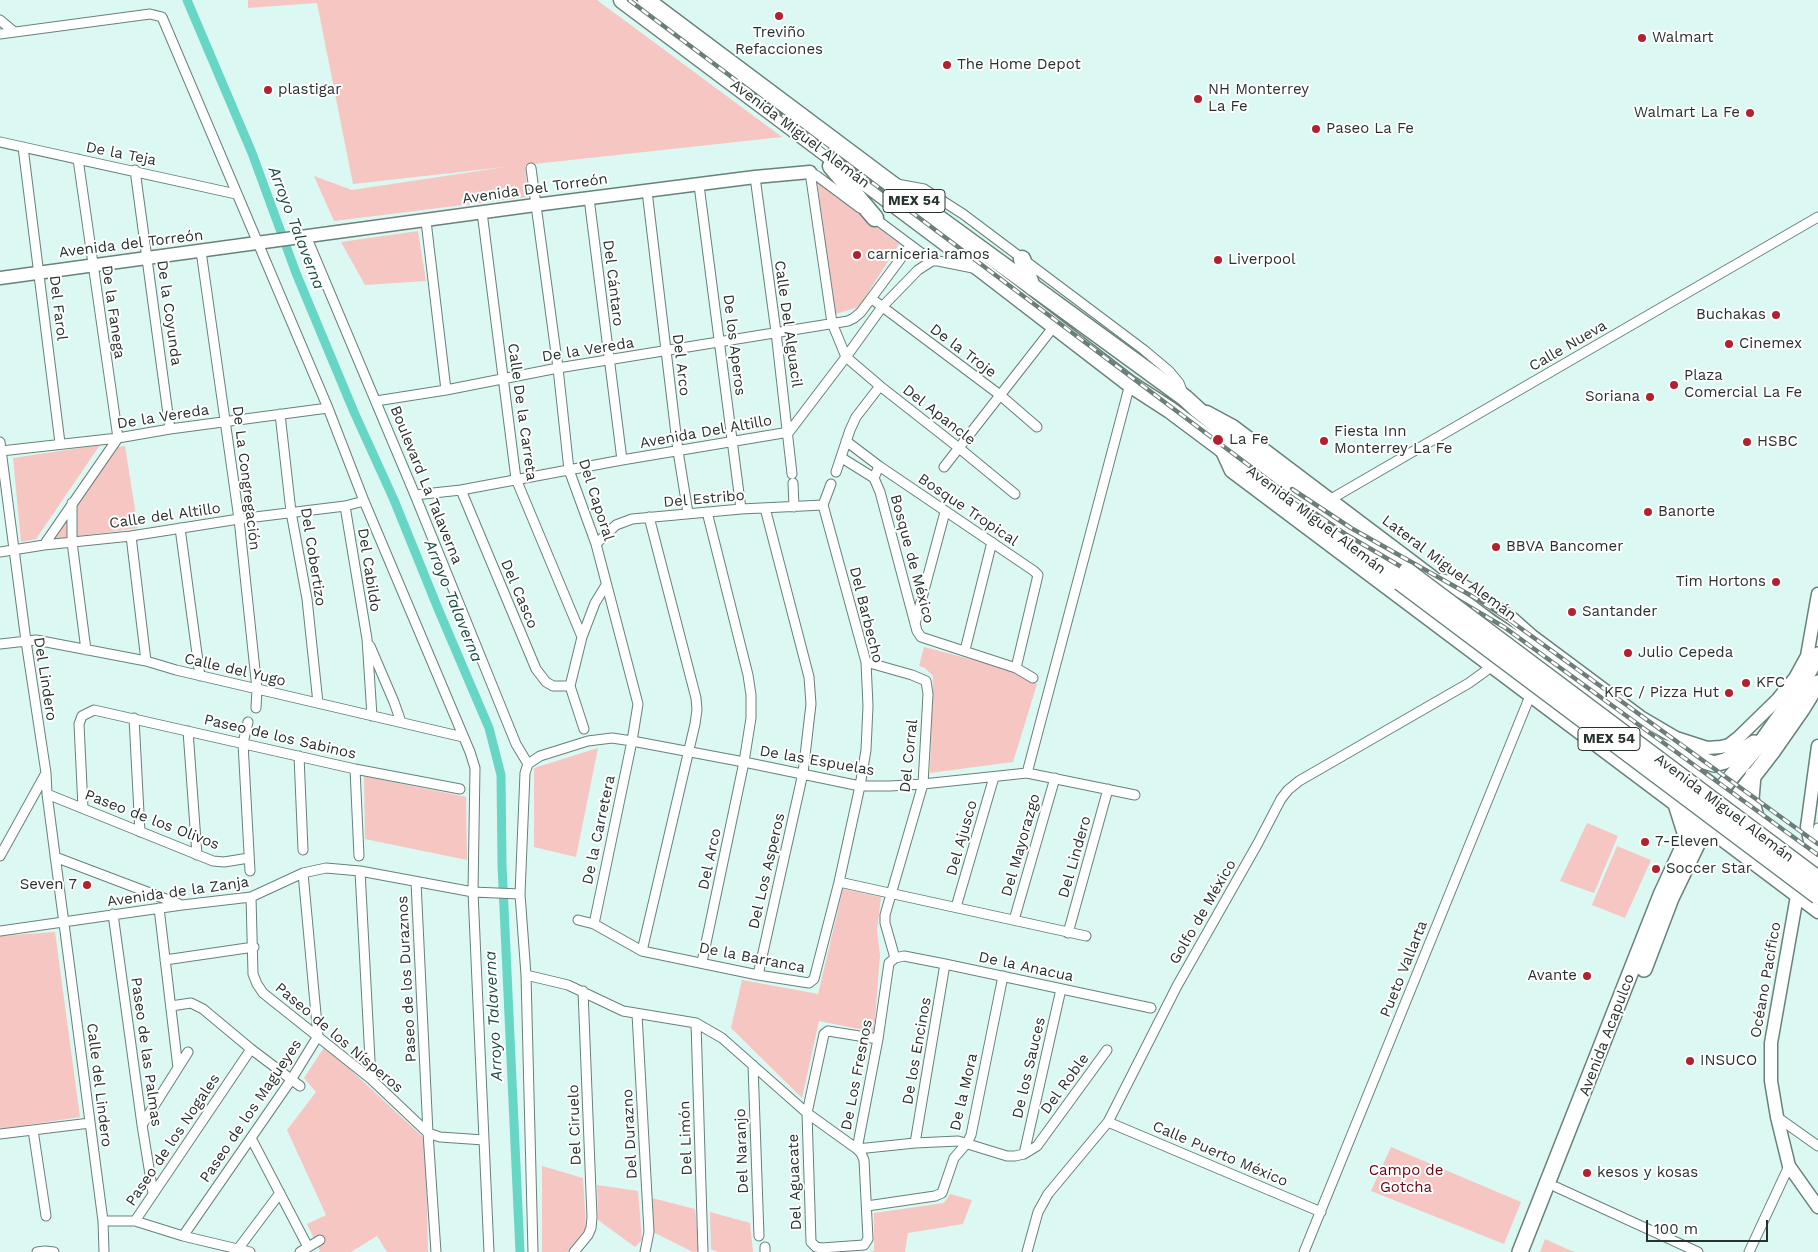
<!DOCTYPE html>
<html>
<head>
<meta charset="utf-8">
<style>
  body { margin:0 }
  #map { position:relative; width:1818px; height:1252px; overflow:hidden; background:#dcf8f2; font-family:"Work Sans",sans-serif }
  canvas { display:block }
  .scale { position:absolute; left:1646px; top:1220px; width:122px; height:22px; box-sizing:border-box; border:2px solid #27322f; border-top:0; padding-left:6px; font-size:15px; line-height:18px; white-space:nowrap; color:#27322f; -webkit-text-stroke:4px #fff; paint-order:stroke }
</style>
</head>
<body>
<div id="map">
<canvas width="1818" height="1252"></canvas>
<div class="scale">100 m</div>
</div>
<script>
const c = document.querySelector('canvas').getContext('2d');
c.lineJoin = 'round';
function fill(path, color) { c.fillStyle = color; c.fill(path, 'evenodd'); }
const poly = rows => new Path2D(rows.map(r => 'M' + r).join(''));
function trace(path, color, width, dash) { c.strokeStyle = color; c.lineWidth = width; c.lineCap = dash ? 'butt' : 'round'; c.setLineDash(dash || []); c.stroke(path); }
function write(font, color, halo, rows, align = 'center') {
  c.font = font + ' "Work Sans",sans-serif'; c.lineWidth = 4; c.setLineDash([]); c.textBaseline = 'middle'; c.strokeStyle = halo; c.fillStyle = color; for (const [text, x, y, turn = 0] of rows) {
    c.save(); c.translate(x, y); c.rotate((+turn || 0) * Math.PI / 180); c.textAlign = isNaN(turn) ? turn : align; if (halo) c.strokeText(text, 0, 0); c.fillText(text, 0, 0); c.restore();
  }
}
const green = poly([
  [248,0,597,0,782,137,525,165,528,197,334,221,314,176,352,190,505,167,353,184,317,3,248,8],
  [817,181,899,244,859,307,835,314],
  [418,231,426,281,365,285,341,242],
  [100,445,36,539,21,542,13,458],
  [125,446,138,528,52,540,114,448],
  [924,647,1016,671,1037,684,1013,762,930,773,933,676,925,668,919,666],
  [598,748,576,857,534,847,534,768],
  [364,776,466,797,467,860,365,839],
  [1587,823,1618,836,1594,893,1560,881],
  [1617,846,1651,860,1625,918,1592,905],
  [843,889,881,897,877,930,880,955,874,1032,819,1021,802,1098,731,1028,742,980,818,994],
  [55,932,80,1117,0,1129,0,936],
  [325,1046,425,1139,428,1252,387,1252,377,1236,351,1252,319,1252,320,1251,307,1224,326,1215,287,1130,316,1092,304,1078],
  [1391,1147,1521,1202,1504,1244,1371,1191],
  [542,1166,583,1178,586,1228,567,1252,542,1252],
  [597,1185,638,1191,642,1240,635,1247,598,1220],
  [950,1194,972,1200,963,1224,908,1233,905,1252,869,1252,874,1251,874,1213,944,1203],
  [652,1198,695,1209,700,1251,693,1252,653,1232],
  [710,1212,750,1223,753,1252,718,1252,711,1249],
  [1545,1239,1567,1249,1575,1252,1540,1252]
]);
const canal = poly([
  [187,0,252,153,296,273,354,412,394,500,439,611,489,728,501,775,502,865,520,1252]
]);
const street = poly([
  [0,20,13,31],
  [0,34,150,14,162,17,328,408,364,501,470,752,475,768,473,892,489,1252],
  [0,142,236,194],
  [23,147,60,443],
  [531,168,558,368,569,470,596,544,638,704,632,741,594,924],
  [135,170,170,429],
  [810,172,832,323,846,357,880,386,959,448,1015,494],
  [810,172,817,176,860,208],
  [755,177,776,332,792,474],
  [897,184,924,189,963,214,1144,350,1169,371,1179,383,1183,393],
  [699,185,741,509],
  [647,191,678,451,688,513],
  [589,198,622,460],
  [482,212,516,479,582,637],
  [873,217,932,261],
  [426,221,446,390],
  [306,236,415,495,516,744,528,764],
  [201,251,239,519,257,689,256,708],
  [872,299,1000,395,1037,427],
  [376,401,446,390,558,368,848,321,854,318,861,312,910,246],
  [280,414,291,512,307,599,318,703],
  [846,441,879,466],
  [0,442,26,641,46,773,47,794,103,1221,104,1252],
  [1,451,118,438,170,429,328,408],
  [842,458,874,478],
  [944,467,1055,325],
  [836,472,850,430,856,417,880,386],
  [874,478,879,466,1034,571,1038,575,1016,668],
  [874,478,880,492,917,631,921,637,1016,668,1033,678],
  [793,483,794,507],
  [461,490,536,669,546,682,553,686,570,686],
  [415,495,461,490,622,460,789,432,846,357,882,307,918,270,932,261,938,261,973,268],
  [1331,499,1818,217],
  [72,503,72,542,86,650],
  [345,506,367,639,372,716],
  [180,528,200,676],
  [131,536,146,661],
  [596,544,616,525,632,519,741,509,823,505],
  [44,545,118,438,78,159],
  [0,552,44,545,131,536,239,519,345,506,364,501],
  [915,624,945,512],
  [0,644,36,640,146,661,176,670,463,737],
  [370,646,394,702,401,722],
  [965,650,992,542],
  [866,662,912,675,926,681,928,694,923,784,885,915,885,923,895,958,889,963,878,1039,857,1149,861,1153,864,1160,868,1239,864,1245,821,1248,816,1247,811,1242,807,1113,824,1034,828,1031,878,1039],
  [570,686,582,637,595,603,606,585],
  [570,686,584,729],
  [134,718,140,832],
  [248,722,243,743,250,871],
  [188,731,197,855],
  [299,756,303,850],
  [528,764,540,756,588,741,612,738,632,741,744,762,860,786,890,786,923,784,1027,773,1135,795],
  [528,764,525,773,520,894,526,975,533,1252],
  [355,769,359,856],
  [1027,773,1130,384],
  [47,794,213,861,224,862,249,858],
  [83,808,79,724,82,716,94,710,355,769,460,789],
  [1818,828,1818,841],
  [0,856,46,773],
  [55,857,179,904],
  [360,871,371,1079],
  [416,882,428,1133,436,1252],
  [839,882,1086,936],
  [251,897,253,974,257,984,263,993,371,1079,428,1133,440,1137,484,1140],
  [956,907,994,777],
  [159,908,178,1068],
  [113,914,142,1125,153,1193],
  [578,920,594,924,642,951,758,975,809,983,814,979,839,882,860,786,866,750,868,706,866,662,823,505,831,484],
  [1014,920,1055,778],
  [0,931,182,905,251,897,303,873,326,868,360,871,473,892,520,894],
  [1068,933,1108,789],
  [642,951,695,724,697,710,696,698,649,517],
  [895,958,904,956,945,964,1151,1008],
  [165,960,254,947],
  [702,962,744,762,751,718,751,695,748,675,707,512],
  [526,975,568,985,623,1011,696,1023,722,1038,807,1113,857,1149,915,1143,958,1141,1007,1156,1015,1156,1024,1154,1037,1146,1107,1050],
  [758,975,803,773,811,704,809,677,765,508],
  [171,1006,191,1003,203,1009,251,1049,300,1086],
  [637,1014,649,1232,645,1252],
  [696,1023,703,1252],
  [753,1065,759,1236],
  [1777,1117,1818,1146],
  [1108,1122,1321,1212],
  [142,1125,188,1052],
  [33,1130,46,1216],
  [0,1134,90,1123],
  [251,1138,308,1247],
  [915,1143,945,964],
  [1024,1154,1061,989],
  [1556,1187,1698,1252],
  [867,1206,935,1196,942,1193,954,1158,967,1143,971,1135,1003,976],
  [103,1221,135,1221,183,1236,250,1252],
  [135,1221,251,1049],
  [183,1236,291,1080,318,1036,303,873],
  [765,1247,765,1252],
  [238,1249,280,1193],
  [37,1252,45,1251,54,1252],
  [300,1252,320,1240],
  [574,1252,588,1235,591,1228,592,1217,583,991],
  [1027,1252,1038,1212,1048,1194,1108,1122,1177,986,1258,843,1281,799,1288,790,1299,781,1469,683,1491,667],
  [1304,1252,1530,696],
  [1749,1252,1789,1166]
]);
const secondary = poly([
  [0,278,535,205,755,177,810,172],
  [1207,412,1233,426,1491,621,1517,638,1818,863],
  [1221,449,1231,471,1818,912],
  [1441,580,1462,585,1471,590,1514,620,1532,636,1642,718,1676,738,1707,748,1721,747,1729,745,1738,738,1778,699,1795,678,1807,656,1818,594],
  [1818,746,1807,827,1810,841,1818,851],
  [1797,896,1771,1043,1771,1081,1777,1117,1789,1166,1818,1207]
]);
const primary = poly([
  [1662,747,1714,764,1725,761,1754,743],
  [1753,775,1751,799,1756,817],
  [1676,804,1687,839],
  [1644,969,1671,898,1699,840,1711,831,1772,752,1802,709,1818,683],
  [1520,1252,1661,895,1690,832,1720,790,1763,740,1796,694,1818,655]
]);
const highway = poly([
  [622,0,982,270,1130,384,1170,410,1400,582],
  [646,0,889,182,1185,398,1198,410,1296,488,1407,571],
  [831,166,875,218],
  [1022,259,1032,287]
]);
const rail = poly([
  [629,0,1283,491,1347,535,1504,627,1818,855],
  [1292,489,1351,528,1477,599,1508,619,1818,844]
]);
const highwayBridge = poly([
  [1407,571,1818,879],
  [1400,582,1818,896]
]);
const markers = [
  [779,16,5,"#b3212f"],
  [1642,38,5,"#b3212f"],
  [947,65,5,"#b3212f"],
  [268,90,5,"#b3212f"],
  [1198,99,5,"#b3212f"],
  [1750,113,5,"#b3212f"],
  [1316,129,5,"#b3212f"],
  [857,255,5,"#b3212f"],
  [1218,260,5,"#b3212f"],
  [1776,315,5,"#b3212f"],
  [1729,344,5,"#b3212f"],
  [1674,385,5,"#b3212f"],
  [1650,397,5,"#b3212f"],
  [1218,440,6,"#b3212f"],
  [1324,441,5,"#b3212f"],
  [1747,442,5,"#b3212f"],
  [1648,512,5,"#b3212f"],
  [1496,547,5,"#b3212f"],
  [1776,582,5,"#b3212f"],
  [1572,612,5,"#b3212f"],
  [1628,653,5,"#b3212f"],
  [1746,683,5,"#b3212f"],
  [1729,693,5,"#b3212f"],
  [1645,842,5,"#b3212f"],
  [1656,869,5,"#b3212f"],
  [87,885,5,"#b3212f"],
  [1587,976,5,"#b3212f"],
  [1690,1061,5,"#b3212f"],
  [1587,1173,5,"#b3212f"]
];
const shields = [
  [914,201,62],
  [1609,739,62]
];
const shieldNames = [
  ["MEX 54",914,201],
  ["MEX 54",1609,739]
];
const poiNames = [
  ["Treviño",779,33,"center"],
  ["Refacciones",779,50,"center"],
  ["Walmart",1652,38],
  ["The Home Depot",957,65],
  ["plastigar",278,90],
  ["NH Monterrey",1208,90],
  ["La Fe",1208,107],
  ["Walmart La Fe",1740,113,"right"],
  ["Paseo La Fe",1326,129],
  ["carniceria ramos",867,255],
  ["Liverpool",1228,260],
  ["Buchakas",1766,315,"right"],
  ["Cinemex",1739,344],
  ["Plaza",1684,376],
  ["Comercial La Fe",1684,393],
  ["Soriana",1640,397,"right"],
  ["Fiesta Inn",1334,432],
  ["Monterrey La Fe",1334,449],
  ["La Fe",1229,440],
  ["HSBC",1757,442],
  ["Banorte",1658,512],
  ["BBVA Bancomer",1506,547],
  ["Tim Hortons",1766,582,"right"],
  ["Santander",1582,612],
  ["Julio Cepeda",1638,653],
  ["KFC",1756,683],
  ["KFC / Pizza Hut",1719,693,"right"],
  ["7-Eleven",1655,842],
  ["Soccer Star",1666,869],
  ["Seven 7",77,885,"right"],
  ["Avante",1577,976,"right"],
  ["INSUCO",1700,1061],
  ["kesos y kosas",1597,1173]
];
const streetNames = [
  ["Avenida Miguel Alemán",800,134,37],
  ["De la Teja",121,154,11],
  ["Avenida Del Torreón",535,189,-8],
  ["Avenida del Torreón",131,244,-7],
  ["Del Cántaro",613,283,83],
  ["Del Farol",58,308,83],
  ["De la Fanega",113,312,82],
  ["De la Coyunda",169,313,82],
  ["Calle Del Alguacil",788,324,82],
  ["De los Aperos",734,345,83],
  ["Calle Nueva",1568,346,-30],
  ["De la Vereda",588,350,-9],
  ["De la Troje",963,351,37],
  ["Del Arco",681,365,83],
  ["Calle De la Carreta",522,412,82],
  ["Del Apancle",939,415,38],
  ["De la Vereda",163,417,-9],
  ["Avenida Del Altillo",706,432,-10],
  ["De La Congregación",246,478,83],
  ["Boulevard La Talaverna",426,485,68],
  ["Del Estribo",704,499,-5],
  ["Del Caporal",596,500,72],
  ["Bosque Tropical",968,510,34],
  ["Calle del Altillo",165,516,-8],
  ["Avenida Miguel Alemán",1316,520,37],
  ["Del Cobertizo",313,557,81],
  ["Bosque de México",912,559,75],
  ["Lateral Miguel Alemán",1449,568,37],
  ["Del Cabildo",369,570,81],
  ["Del Casco",519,594,67],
  ["Del Barbecho",866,615,76],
  ["Calle del Yugo",235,670,13],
  ["Del Lindero",45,679,81],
  ["Paseo de los Sabinos",280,737,13],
  ["Del Corral",909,756,-84],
  ["De las Espuelas",817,761,10],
  ["Avenida Miguel Alemán",1724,808,37],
  ["Paseo de los Olivos",152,820,21],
  ["De la Carretera",599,830,-78],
  ["Del Ajusco",962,838,-74],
  ["Del Mayorazgo",1021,845,-74],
  ["Del Lindero",1075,857,-74],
  ["Del Arco",710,859,-78],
  ["Del Los Asperos",767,871,-77],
  ["Avenida de la Zanja",178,892,-8],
  ["Golfo de México",1203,912,-60],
  ["De la Barranca",752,958,11],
  ["De la Anacua",1026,967,12],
  ["Pueto Vallarta",1404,969,-68],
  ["Paseo de los Duraznos",407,979,-93],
  ["Océano Pacífico",1766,980,-80],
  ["Avenida Acapulco",1607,1035,-69],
  ["Paseo de los Nísperos",339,1038,40],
  ["De los Encinos",917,1051,-80],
  ["Paseo de las Palmas",146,1052,82],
  ["De los Sauces",1029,1068,-77],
  ["De Los Fresnos",857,1075,-79],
  ["Del Roble",1065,1084,-54],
  ["Calle del Lindero",99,1085,83],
  ["De la Mora",964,1092,-77],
  ["Paseo de los Magueyes",251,1111,-56],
  ["Del Ciruelo",575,1125,-92],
  ["Del Durazno",630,1134,-93],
  ["Del Limón",686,1138,-92],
  ["Paseo de los Nogales",173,1140,-56],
  ["Del Naranjo",742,1151,-92],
  ["Calle Puerto México",1220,1154,23],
  ["Del Aguacate",795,1182,-92]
];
const parkNames = [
  ["Campo de",1406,1171],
  ["Gotcha",1406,1188]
];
const waterNames = [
  ["Arroyo Talaverna",296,228,69],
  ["Arroyo Talaverna",453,601,68],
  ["Arroyo Talaverna",494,1016,-93]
];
fill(green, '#f6c6c3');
trace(canal, '#68d6c4', 9);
trace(street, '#68817b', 11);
trace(secondary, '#68817b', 15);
trace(primary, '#68817b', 18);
trace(highway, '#68817b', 19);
trace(street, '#fff', 9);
trace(secondary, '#fff', 12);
trace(primary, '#fff', 15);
trace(highway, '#fff', 16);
trace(rail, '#6c7e7a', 4.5);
trace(rail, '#fff', 2.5, [8]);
trace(highwayBridge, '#68817b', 19, []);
trace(highwayBridge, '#fff', 16);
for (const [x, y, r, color] of markers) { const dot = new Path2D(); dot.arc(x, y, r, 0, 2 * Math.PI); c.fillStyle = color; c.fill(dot); trace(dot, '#fff', 2); }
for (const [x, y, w] of shields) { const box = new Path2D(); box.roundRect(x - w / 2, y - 11.5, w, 23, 4); c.fillStyle = '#fff'; c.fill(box); trace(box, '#27322f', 1); }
write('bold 14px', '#27322f', null, shieldNames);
write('15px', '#27322f', '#fff', poiNames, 'left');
write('15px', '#27322f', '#fff', streetNames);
write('15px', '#6b0011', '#fff', parkNames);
write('italic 16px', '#1a4b43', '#fff', waterNames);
</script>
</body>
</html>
